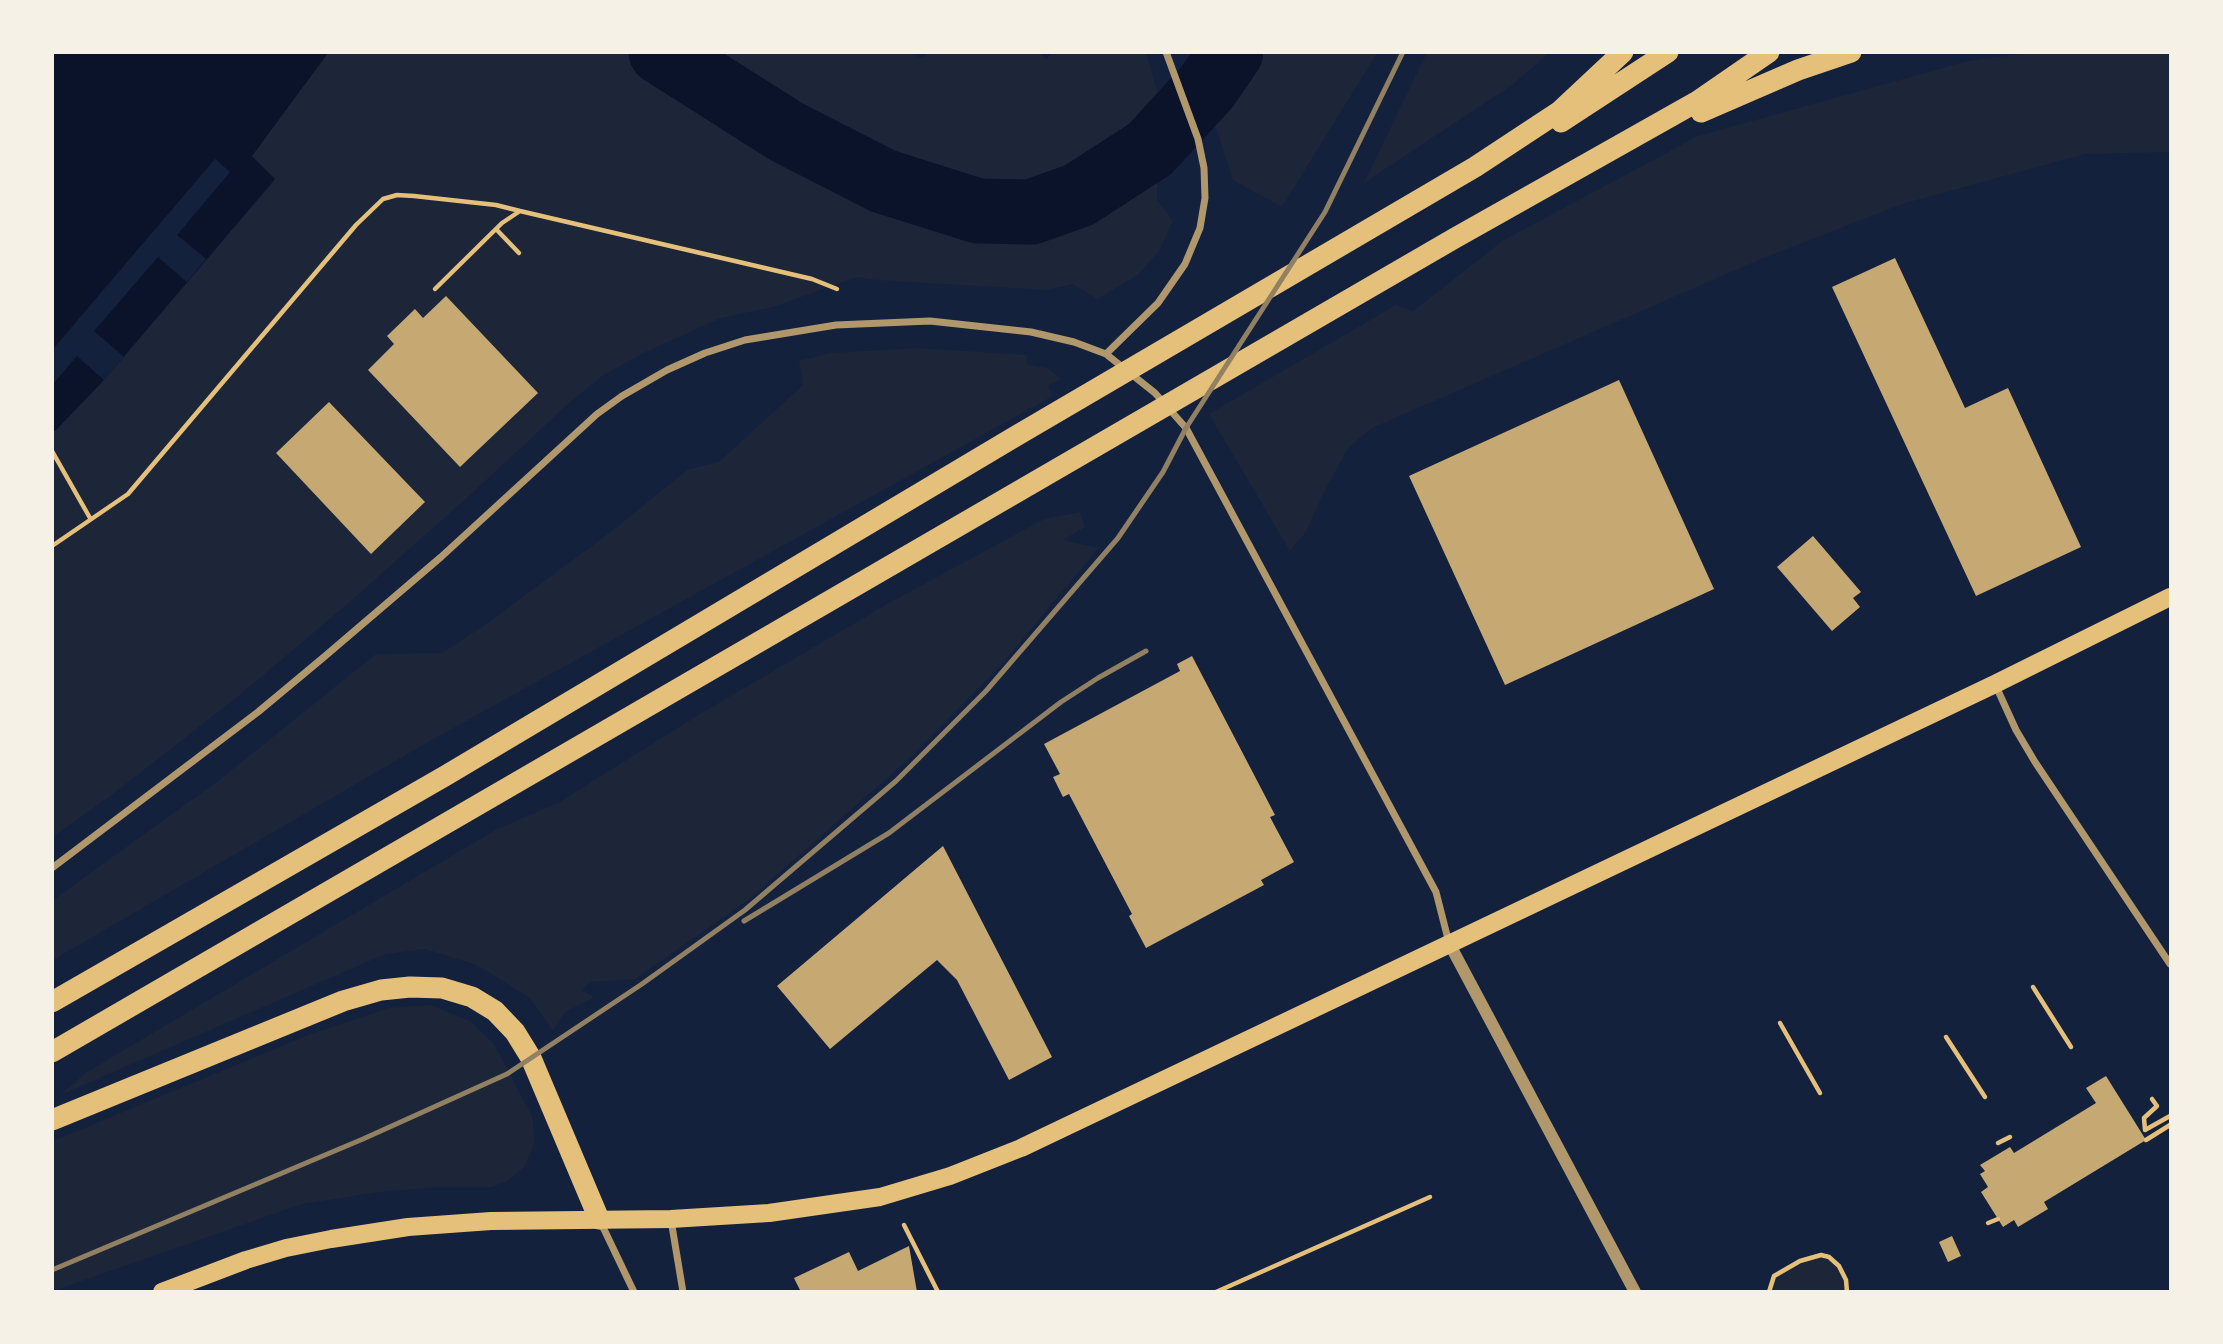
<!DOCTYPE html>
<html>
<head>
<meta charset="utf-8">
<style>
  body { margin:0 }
  #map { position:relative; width:2223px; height:1344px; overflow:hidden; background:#14213d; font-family:Karla,sans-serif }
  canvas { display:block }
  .frame { position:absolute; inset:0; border:54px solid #f6f1e7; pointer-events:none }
</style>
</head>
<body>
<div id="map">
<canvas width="2223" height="1344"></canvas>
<div class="frame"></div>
</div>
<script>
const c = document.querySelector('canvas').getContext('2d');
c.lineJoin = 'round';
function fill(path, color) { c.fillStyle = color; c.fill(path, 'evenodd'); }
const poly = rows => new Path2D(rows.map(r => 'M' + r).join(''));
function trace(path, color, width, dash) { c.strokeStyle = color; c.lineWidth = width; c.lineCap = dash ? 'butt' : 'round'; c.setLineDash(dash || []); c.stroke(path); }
const green = poly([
  [909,52,921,58,930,52,1038,52,1046,59,1053,53,1146,53,1160,101,1157,200,1173,221,1159,251,1138,275,1097,299,1073,284,1046,290,877,280,857,277,773,307,721,318,643,353,602,376,569,403,469,496,344,607,236,698,113,794,53,837,52,428,55,431,104,380,275,180,251,157,328,53],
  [1427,52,1549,53,1512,85,1364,183],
  [2035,52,2170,53,2170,152,2085,154,1902,204,1761,259,1372,428,1348,448,1324,492,1306,532,1290,551,1209,414,1396,305,1413,311,1504,240,1698,136,1968,61],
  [1192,53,1192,52,1377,53,1282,207,1233,180],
  [918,348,1027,355,1027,365,1048,368,1061,379,1048,386,1053,396,428,742,53,960,53,900,218,781,376,654,442,653,485,625,612,531,687,470,719,462,803,385,799,361,830,353],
  [1080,512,1085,527,1063,540,1098,548,1003,663,911,757,748,900,635,979,590,982,582,990,594,997,564,1013,553,1031,530,998,477,965,425,949,402,952,383,955,60,1095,87,1072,497,829,558,803,700,714,889,603,1044,519],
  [430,1005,470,1021,494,1044,532,1116,535,1142,524,1167,507,1181,492,1187,437,1187,379,1192,302,1204,53,1291,53,1141,311,1034,389,1008],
  [1813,1255,1829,1257,1839,1266,1847,1292,1769,1292,1774,1276]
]);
const water = poly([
  [52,53,328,53,252,156,275,179,104,380,55,431,52,428]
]);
const pier = poly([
  [215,159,230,172,177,235,206,259,187,282,158,257,94,331,124,357,104,380,77,356,53,384,53,349]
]);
const river = poly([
  [661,52,787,132,883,181,978,211,1031,212,1079,195,1150,149,1207,87,1231,52]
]);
const building = poly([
  [1895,258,1965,408,2008,388,2081,547,1976,596,1832,287],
  [446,296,538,393,460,467,368,370,394,344,387,336,415,309,423,318],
  [1619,380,1714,589,1505,685,1409,476],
  [329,402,425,502,371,554,276,453],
  [1813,536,1861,592,1853,598,1860,607,1832,631,1777,567],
  [1192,656,1275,815,1270,817,1294,862,1261,880,1264,885,1146,948,1129,916,1132,914,1069,794,1063,797,1053,777,1060,774,1044,744,1180,671,1177,664],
  [943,846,1052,1057,1009,1080,957,980,937,960,830,1049,777,986],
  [2106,1076,2146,1140,2044,1202,2048,1209,2018,1227,2014,1220,2003,1227,1981,1192,1988,1187,1980,1174,1985,1171,1980,1165,2010,1147,2014,1153,2096,1103,2086,1088],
  [1952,1236,1961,1256,1948,1262,1939,1242],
  [909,1246,917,1292,801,1292,794,1278,849,1252,858,1271]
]);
const path = poly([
  [496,229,519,253],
  [435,289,502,223,520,211,812,279,837,289],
  [52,451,90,518],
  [52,546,128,494,356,225,383,199,397,195,414,196,496,205,520,211],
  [2033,987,2071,1047],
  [1780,1023,1820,1093],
  [1946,1037,1985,1097],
  [2152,1099,2157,1106,2144,1118,2145,1130,2170,1116],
  [2146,1140,2170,1125],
  [1998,1143,2010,1137],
  [1988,1223,1998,1219],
  [904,1225,938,1292],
  [1216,1292,1430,1197],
  [1769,1292,1774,1276,1800,1261,1821,1255,1829,1257,1839,1266,1846,1280,1847,1292]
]);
const minor = poly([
  [1106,354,1158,303,1185,264,1200,228,1205,198,1204,168,1198,139,1166,52],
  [1995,684,2016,730,2035,762,2170,964],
  [52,868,258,712,324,657,441,557,597,414,622,396,667,370,705,353,745,340,836,325,930,321,1031,332,1074,342,1106,354,1155,393,1186,428,1436,892,1449,943],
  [671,1220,683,1292],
  [601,1223,634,1292]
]);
const tertiary = poly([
  [1449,943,1635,1292]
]);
const primary = poly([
  [162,1292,246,1260,286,1248,331,1239,408,1227,491,1221,671,1219,769,1213,880,1197,950,1176,1021,1148,1995,684,2170,597]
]);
const motorway = poly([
  [1701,112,1798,70,1851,52],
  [1561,122,1668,52],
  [52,1002,445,776,1016,436,1475,167,1560,111,1623,52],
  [52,1052,1455,238,1698,101,1769,52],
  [52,1120,343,1001,381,990,410,987,442,988,472,997,495,1011,515,1032,531,1058,599,1219]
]);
const rail = poly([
  [744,921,889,833,1061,702,1098,678,1146,651],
  [52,1270,363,1139,507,1074,642,984,745,910,896,781,986,691,1118,538,1163,472,1186,428,1325,212,1403,52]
]);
fill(green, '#1d2539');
fill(water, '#0b132b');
fill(pier, '#14213d');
trace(river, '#0b132b', 65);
fill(building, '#c6a872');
trace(path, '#e5c07b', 4.5);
trace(minor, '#b1986c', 7);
trace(tertiary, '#b1986c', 12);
trace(primary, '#e5c07b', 18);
trace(motorway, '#e5c07b', 21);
trace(rail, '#918062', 5);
</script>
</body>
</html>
